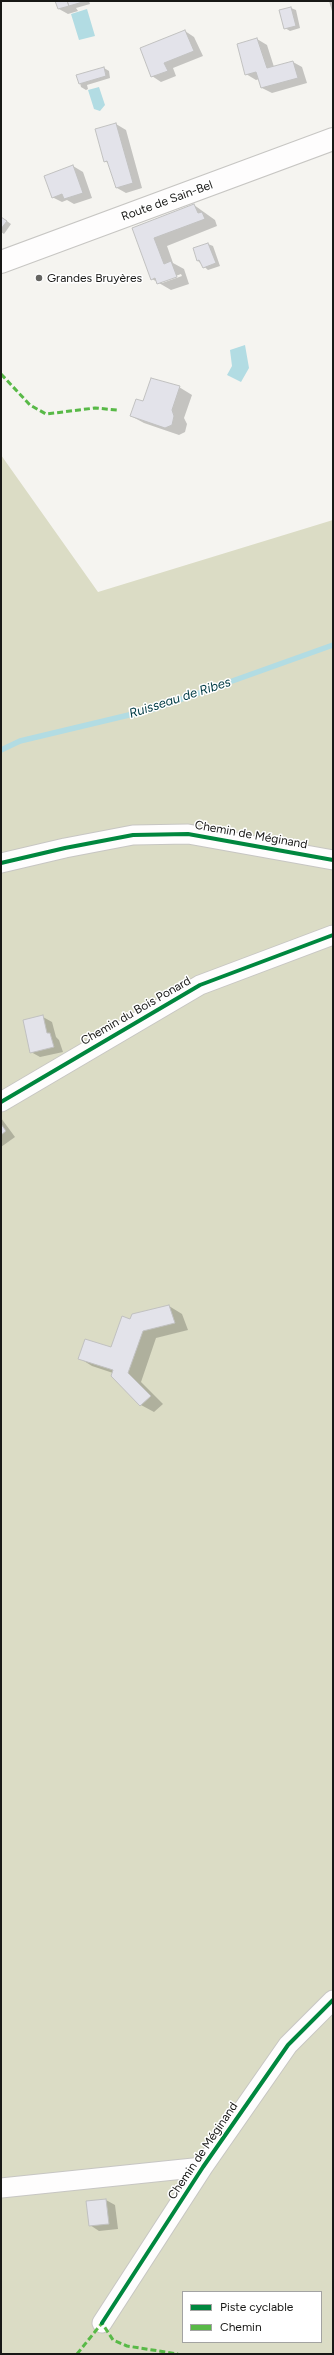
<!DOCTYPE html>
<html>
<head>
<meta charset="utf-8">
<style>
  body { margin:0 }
  #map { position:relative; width:334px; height:2355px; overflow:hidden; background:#f5f4f0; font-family:Figtree,sans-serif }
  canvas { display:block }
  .frame { position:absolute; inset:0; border:2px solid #181816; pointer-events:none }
  .legend { position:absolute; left:182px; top:2291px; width:140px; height:52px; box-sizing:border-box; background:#fff; border:1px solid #a3a3a2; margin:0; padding:5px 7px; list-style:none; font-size:12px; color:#181816 }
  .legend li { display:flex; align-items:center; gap:8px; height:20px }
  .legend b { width:20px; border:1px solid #a3a3a2 }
</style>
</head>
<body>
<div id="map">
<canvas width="334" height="2355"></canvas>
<div class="frame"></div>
<ul class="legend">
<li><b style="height:5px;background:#00873e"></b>Piste cyclable</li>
<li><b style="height:5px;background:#58b947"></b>Chemin</li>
</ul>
</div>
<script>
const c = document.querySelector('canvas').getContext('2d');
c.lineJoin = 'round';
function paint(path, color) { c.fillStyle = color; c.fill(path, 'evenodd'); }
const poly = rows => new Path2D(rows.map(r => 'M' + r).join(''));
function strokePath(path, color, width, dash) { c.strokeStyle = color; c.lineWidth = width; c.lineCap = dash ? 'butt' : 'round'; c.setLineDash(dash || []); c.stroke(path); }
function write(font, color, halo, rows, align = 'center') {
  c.font = font + ' Figtree,sans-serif'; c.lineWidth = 3; c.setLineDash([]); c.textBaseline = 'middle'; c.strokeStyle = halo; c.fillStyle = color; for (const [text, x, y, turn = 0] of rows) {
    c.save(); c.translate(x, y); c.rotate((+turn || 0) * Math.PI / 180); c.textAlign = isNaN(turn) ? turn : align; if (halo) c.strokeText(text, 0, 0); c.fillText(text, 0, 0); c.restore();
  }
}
const green = poly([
  [1,455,98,592,333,520,333,2354,1,2354],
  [183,2292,321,2292,321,2342,183,2342]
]);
const water = poly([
  [87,9,95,36,79,40,71,14],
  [99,87,105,105,100,111,94,109,88,90],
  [245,345,249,368,241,382,227,375,232,366,230,350]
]);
const shadow = poly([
  [57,1,89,1,90,4,76,8,78,11,68,14,59,9],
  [329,1,333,1,333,12,332,11],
  [291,8,296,10,300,28,290,31,285,28],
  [185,31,194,37,203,56,173,68,176,76,161,82,152,76],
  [257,39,267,45,274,67,293,62,302,67,307,83,272,93,262,88,259,79,256,80,246,74],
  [104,68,109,71,110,78,87,85,88,89,86,90,81,87,78,75],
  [116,124,126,130,142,188,126,193,117,188,109,164,105,161],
  [73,166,83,172,92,198,74,204,67,200,62,202,52,197],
  [194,205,215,220,217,226,167,246,173,263,184,269,189,284,171,290,152,279,133,229],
  [181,274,182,276,162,283,162,281],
  [1,217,11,224,4,234,1,232],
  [208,244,213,246,220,266,208,270,198,261,194,249],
  [179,387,192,395,184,418,187,424,185,432,179,435,144,423,131,416,144,403],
  [43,1017,52,1022,56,1037,59,1040,63,1052,40,1057,31,1052],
  [1,1118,15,1137,1,1147],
  [169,1306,182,1314,188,1330,156,1338,141,1382,163,1404,154,1412,141,1405,113,1373,92,1366,79,1358,111,1348],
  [106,2200,115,2205,118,2229,99,2231,90,2225]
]);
const stream = poly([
  [1,750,20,741,154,709,333,645]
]);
const building = poly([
  [55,1,67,1,69,6,58,9,55,1],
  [67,1,86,1,69,6,67,1],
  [291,7,296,26,284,29,279,10,291,7],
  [185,30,194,51,164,63,168,71,151,77,140,48,185,30],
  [257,38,267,68,293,61,298,78,261,88,256,72,245,75,237,44,257,38],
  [104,67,106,76,79,84,76,75,104,67],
  [116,123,133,183,116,188,107,161,104,162,95,129,116,123],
  [73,165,83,193,64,199,62,194,52,198,44,176,73,165],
  [194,204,198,213,202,212,205,219,154,238,164,264,171,261,177,277,157,284,155,278,151,280,132,228,194,204],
  [1,217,7,221,1,229,1,217],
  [208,243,216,263,203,268,199,260,197,261,193,248,208,243],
  [151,378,180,386,172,410,174,416,172,425,165,428,130,416,136,399,143,401,151,378],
  [43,1015,47,1033,50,1033,54,1047,30,1053,23,1020,43,1015],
  [1,1124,6,1131,1,1135,1,1124],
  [169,1305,175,1323,143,1331,128,1373,151,1396,140,1406,111,1376,113,1370,78,1359,85,1339,111,1347,122,1316,130,1319,132,1314,169,1305],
  [106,2199,109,2224,89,2226,86,2201,106,2199]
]);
const minor = poly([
  [1,863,65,848,133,835,188,834,333,860],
  [1,1102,200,985,333,935],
  [1,2188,203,2167],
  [102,2323,203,2167,288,2045,333,2000]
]);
const secondary = poly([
  [1,262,333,139]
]);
const quiet = poly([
  [1,374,30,405,46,414,95,408,117,410],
  [77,2354,102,2323,113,2340,127,2346,178,2354]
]);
const cycleway = poly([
  [1,863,65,848,133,835,188,834,333,860],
  [1,1102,200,985,333,935],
  [102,2323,203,2167,288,2045,333,2000]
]);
const markers = [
  [39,278,4,"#656562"]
];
const streetNames = [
  ["Route de Sain-Bel",167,201,-20],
  ["Chemin de Méginand",251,835,10],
  ["Chemin du Bois Ponard",136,1011,-30],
  ["Chemin de Méginand",203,2151,-56]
];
const poiNames = [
  ["Grandes Bruyères",47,278]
];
const waterNames = [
  ["Ruisseau de Ribes",180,698,-18]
];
paint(green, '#dbdcc5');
paint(water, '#b2dce3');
paint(shadow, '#0003');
strokePath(stream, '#b2dce3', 5.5);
paint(building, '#e3e3ea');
strokePath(building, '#c1c1c0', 1);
strokePath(minor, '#c7c6c3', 21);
strokePath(secondary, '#c7c6c3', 24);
strokePath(minor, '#fefdfd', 19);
strokePath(secondary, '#fefdfd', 22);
strokePath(quiet, '#58b947', 3, [6, 3]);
strokePath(cycleway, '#00873e', 4);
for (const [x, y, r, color] of markers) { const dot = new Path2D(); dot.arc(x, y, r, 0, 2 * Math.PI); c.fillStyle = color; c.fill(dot); strokePath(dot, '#fff', 1.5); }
write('12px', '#181816', '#fff', streetNames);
write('12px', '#181816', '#fff', poiNames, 'left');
write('italic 13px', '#013b44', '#fff', waterNames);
</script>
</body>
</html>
